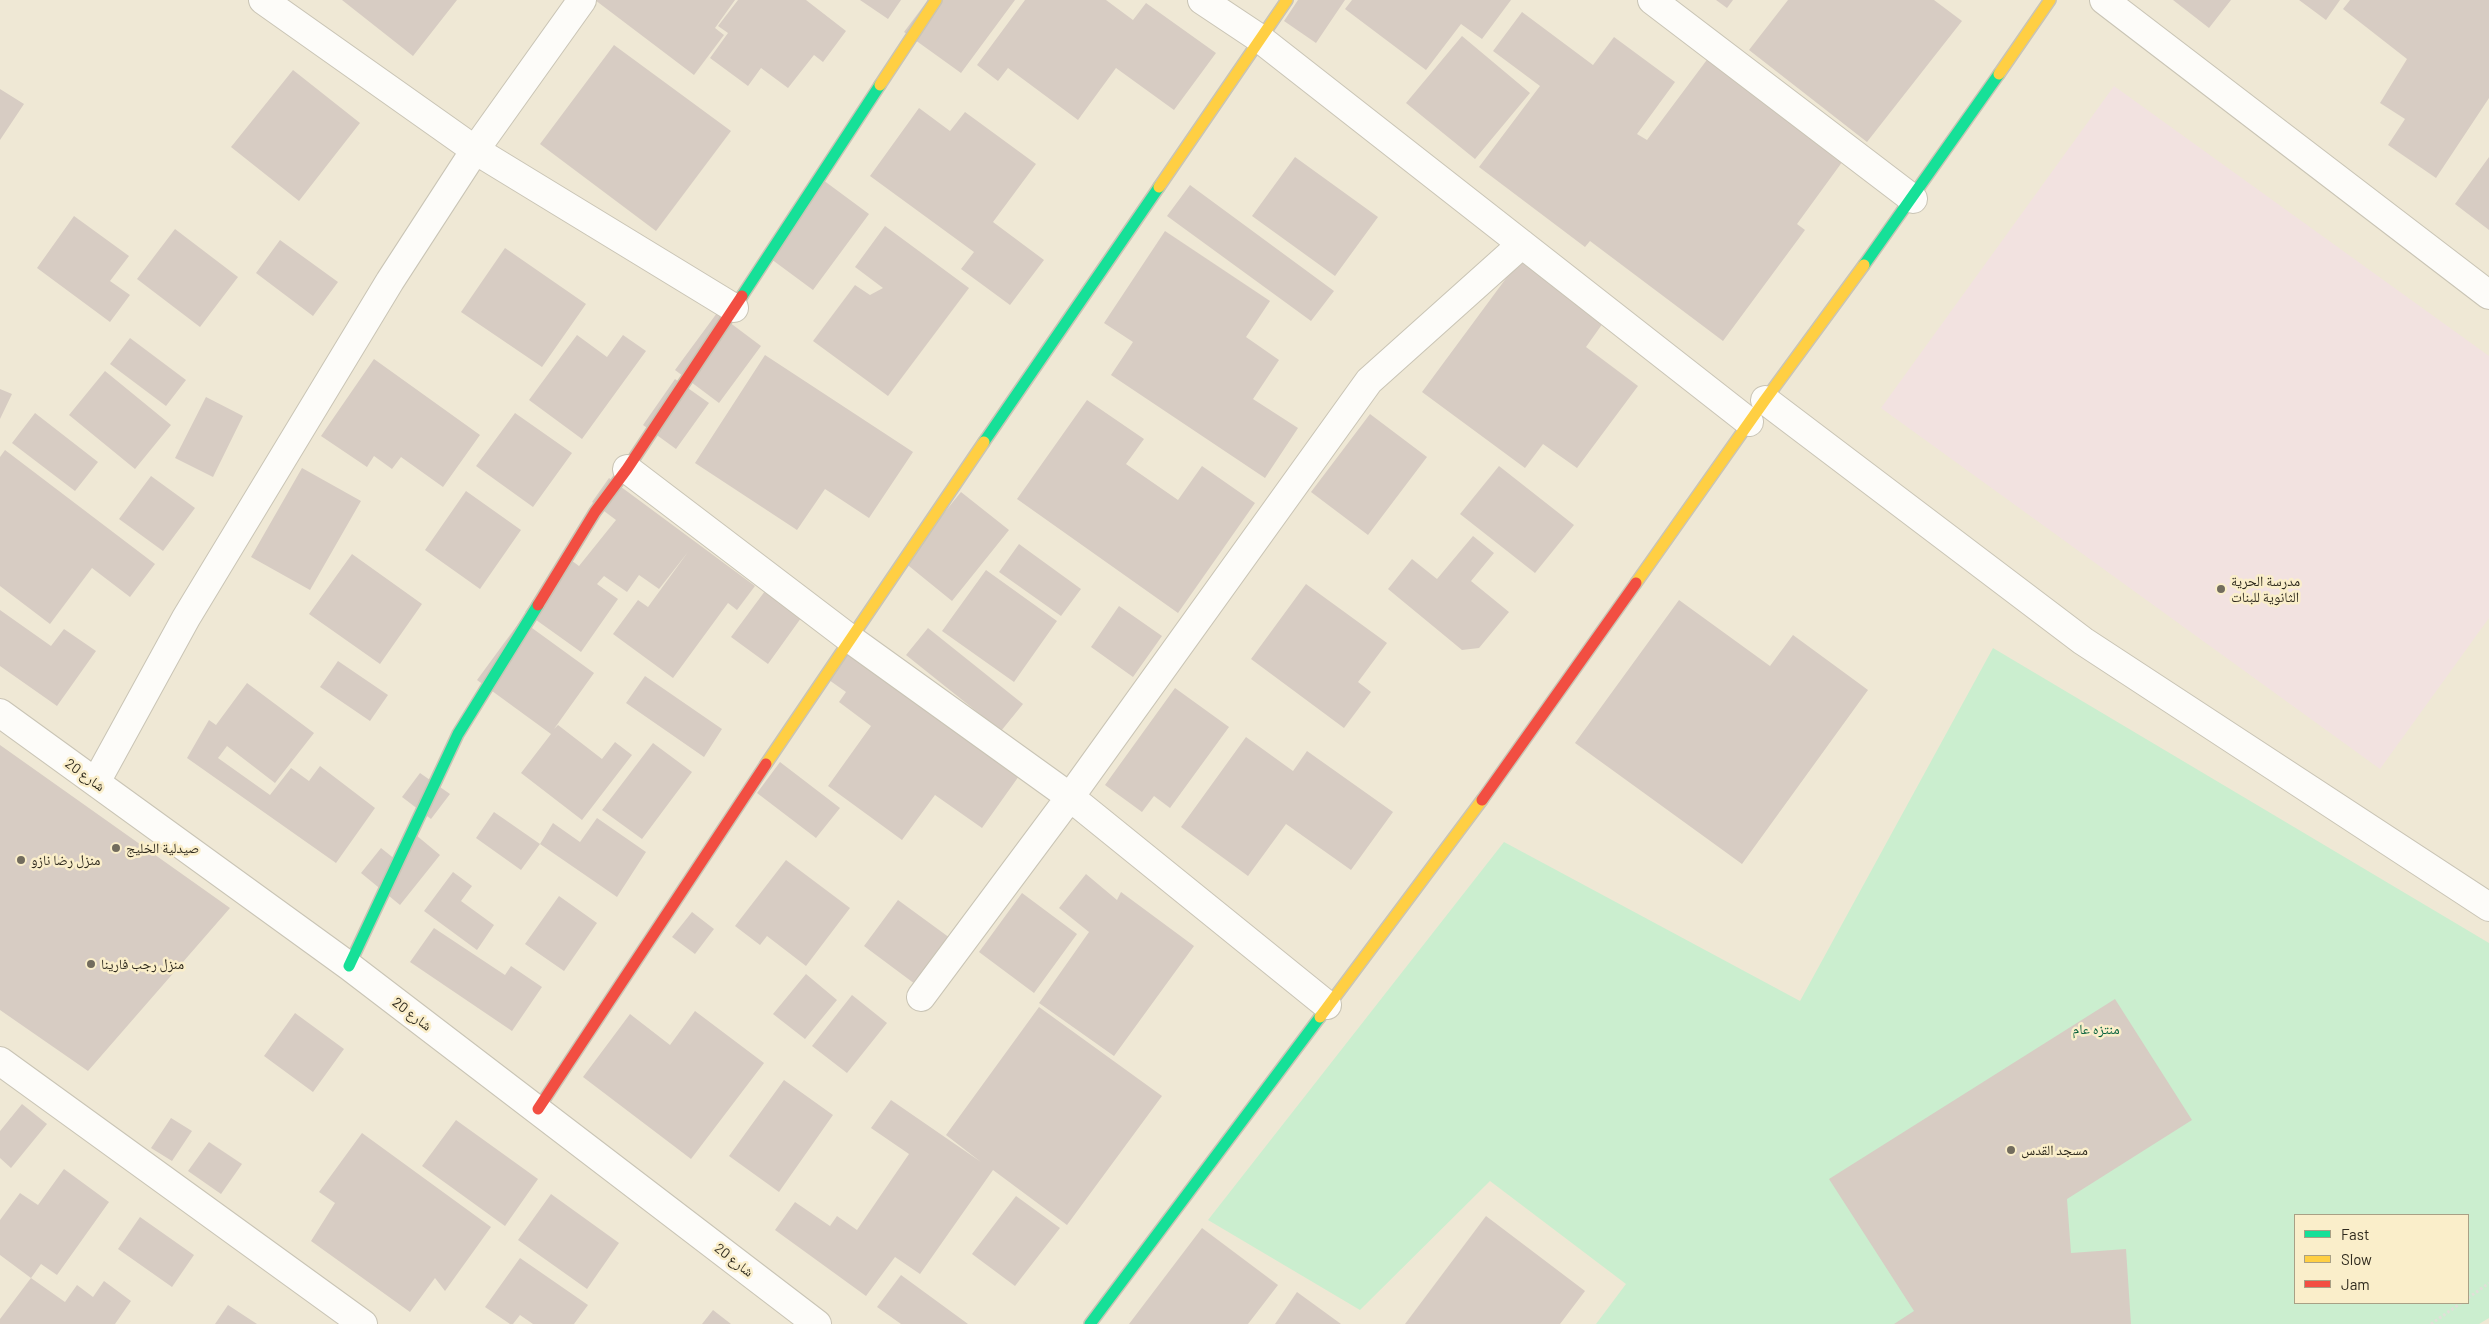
<!DOCTYPE html>
<html>
<head>
<meta charset="utf-8">
<style>
  body { margin:0 }
  #map { position:relative; width:2489px; height:1324px; overflow:hidden; background:#efe8d5; font-family:Barlow,sans-serif }
  canvas { display:block }
  .legend { position:absolute; left:2294px; top:1214px; width:175px; height:90px; box-sizing:border-box; background:#faeeca; border:1px solid #a9a085; margin:0; padding:6px 9px; list-style:none; font-size:15px; color:#2f2a1d }
  .legend li { display:flex; align-items:center; gap:10px; height:25px }
  .legend b { width:25px; border:1px solid #a9a085 }
</style>
</head>
<body>
<div id="map">
<canvas width="2489" height="1324"></canvas>
<ul class="legend">
<li><b style="height:6px;background:#16e098"></b>Fast</li>
<li><b style="height:6px;background:#ffcf43"></b>Slow</li>
<li><b style="height:6px;background:#f24e42"></b>Jam</li>
</ul>
</div>
<script>
const c = document.querySelector('canvas').getContext('2d');
c.lineJoin = 'round';
function paint(path, color) { c.fillStyle = color; c.fill(path, 'evenodd'); }
const poly = rows => new Path2D(rows.map(r => 'M' + r).join(''));
function strokePath(path, color, width, dash) { c.strokeStyle = color; c.lineWidth = width; c.lineCap = dash ? 'butt' : 'round'; c.setLineDash(dash || []); c.stroke(path); }
function write(font, color, halo, rows, align = 'center') {
  c.font = font + ' Barlow,"Noto Naskh Arabic",sans-serif'; c.lineWidth = 5; c.setLineDash([]); c.textBaseline = 'middle'; c.strokeStyle = halo; c.fillStyle = color; for (const [text, x, y, turn = 0] of rows) {
    c.save(); c.translate(x, y); c.rotate((+turn || 0) * Math.PI / 180); c.textAlign = isNaN(turn) ? turn : align; if (halo) c.strokeText(text, 0, 0); c.fillText(text, 0, 0); c.restore();
  }
}
const education = poly([
  [2114,86,2489,356,2489,618,2380,769,1881,408]
]);
const green = poly([
  [1993,648,2489,943,2489,1318,2479,1324,1596,1324,1626,1284,1490,1181,1360,1310,1208,1220,1504,842,1800,1001],
  [2295,1215,2468,1215,2468,1303,2295,1303]
]);
const building = poly([
  [342,0,457,0,413,56],
  [595,0,735,0,715,28,724,35,694,75],
  [738,0,806,0,846,31,823,62,814,55,788,88,761,68,748,86,710,58,728,33,718,26],
  [860,0,901,0,888,19],
  [928,0,1015,0,961,73,904,32],
  [1025,0,1106,0,1133,20,1146,3,1216,53,1174,110,1116,68,1078,120,1008,68,998,81,977,65],
  [1298,0,1345,0,1316,43,1284,21],
  [1352,0,1511,0,1482,39,1461,24,1426,70,1345,9],
  [1716,0,1733,0,1727,8],
  [1788,0,1934,0,1962,21,1867,142,1749,50],
  [2173,0,2231,0,2209,28],
  [2299,0,2340,0,2326,20],
  [2350,0,2489,0,2489,98,2436,178,2388,145,2405,119,2380,103,2407,59,2343,9],
  [1522,12,1593,65,1614,37,1675,82,1637,134,1647,140,1712,53,1848,154,1797,224,1805,230,1723,341,1590,241,1585,247,1479,167,1540,86,1493,51],
  [1462,36,1530,93,1475,159,1406,103],
  [614,45,731,131,656,231,540,144],
  [293,70,360,123,299,201,231,147],
  [0,89,24,104,0,140],
  [919,108,950,131,965,112,1036,164,993,222,1044,260,1010,305,961,269,974,252,870,176],
  [1295,157,1378,217,1335,276,1252,216],
  [2489,157,2489,230,2455,204],
  [819,177,869,214,813,290,763,253],
  [1190,185,1334,291,1311,321,1167,216],
  [74,216,129,256,110,281,130,295,110,322,37,268],
  [885,226,969,288,888,396,813,341,855,285,870,295,883,288,855,267],
  [175,229,238,277,200,327,137,279],
  [1165,231,1270,301,1246,337,1279,360,1253,399,1298,428,1265,478,1111,375,1133,342,1104,323],
  [280,240,338,282,313,316,256,273],
  [505,248,586,304,542,367,461,312],
  [1524,254,1608,316,1586,347,1638,386,1577,468,1543,444,1525,468,1422,392],
  [717,313,761,346,719,403,675,370],
  [577,335,607,357,623,335,646,351,582,439,529,400],
  [130,338,186,380,166,406,110,364],
  [765,355,913,452,869,518,825,489,797,530,695,463],
  [374,359,480,435,443,487,401,457,392,469,374,456,367,467,321,436],
  [105,371,171,425,135,469,69,415],
  [675,379,709,403,676,449,643,425],
  [0,389,12,394,0,419],
  [206,397,243,416,213,477,175,458],
  [1087,400,1144,439,1126,464,1178,500,1202,466,1255,503,1178,613,1017,499],
  [35,413,98,462,75,491,12,443],
  [515,413,572,453,533,507,476,466],
  [1370,414,1427,457,1368,535,1311,492],
  [5,450,155,564,130,597,92,568,50,624,0,586,0,457],
  [1499,466,1574,525,1535,573,1460,514],
  [302,468,361,501,310,590,251,557],
  [151,476,195,508,163,551,119,519],
  [609,478,755,586,737,610,728,603,673,678,613,634,638,600,648,607,688,552,659,589,639,575,627,592,604,576,597,584,618,599,581,652,525,612,564,555,579,566,616,520,592,502],
  [466,491,521,530,480,589,425,550],
  [961,492,1009,530,952,601,904,562],
  [1473,536,1494,553,1471,581,1509,612,1479,648,1462,650,1388,589,1412,559,1437,579],
  [1019,544,1081,589,1061,616,999,572],
  [352,554,422,604,380,664,309,614],
  [986,570,1057,621,1014,682,942,631],
  [1306,584,1387,643,1358,682,1371,692,1344,728,1251,659],
  [765,591,801,618,768,664,731,637],
  [1679,600,1770,666,1793,635,1868,690,1742,864,1575,743],
  [1119,606,1162,636,1133,677,1091,647],
  [0,610,51,646,64,629,96,651,57,706,0,666],
  [521,620,594,673,554,729,558,725,602,759,615,742,632,755,582,820,521,773,551,734,477,680],
  [928,628,1023,704,1001,731,906,655],
  [850,652,1019,776,982,828,935,795,902,840,828,786,871,726,839,702,846,692,829,680],
  [338,661,388,695,370,721,320,687],
  [645,676,722,729,704,757,626,703],
  [247,683,314,733,275,783,227,746,218,758,270,795,291,768,309,781,320,766,375,808,336,863,187,758,209,720,216,725],
  [1175,688,1229,727,1170,808,1154,796,1142,812,1105,785],
  [1246,737,1293,771,1307,751,1393,812,1351,870,1286,824,1248,876,1181,827],
  [653,743,692,772,642,839,602,810],
  [0,745,230,908,88,1071,0,1010],
  [780,762,840,808,816,838,757,793],
  [420,773,450,794,431,819,402,797],
  [494,812,540,844,521,870,476,838],
  [597,818,646,852,617,897,540,844,553,823,580,842],
  [416,835,440,855,400,905,361,873,381,848,396,860],
  [786,860,850,908,806,966,767,936,760,945,735,926],
  [453,872,472,886,461,901,494,925,477,950,424,911],
  [1086,874,1117,900,1121,892,1194,946,1114,1056,1039,1003,1089,932,1059,908],
  [1022,893,1077,934,1034,993,979,952],
  [559,896,597,923,564,971,525,944],
  [898,900,950,938,915,984,864,946],
  [692,912,714,929,695,954,672,937],
  [434,928,505,975,511,966,542,987,512,1031,410,962],
  [806,974,837,1000,805,1039,773,1014],
  [852,995,887,1023,847,1073,812,1046],
  [2115,999,2192,1120,2067,1199,2071,1253,2126,1249,2131,1324,1894,1324,1914,1311,1829,1179],
  [1039,1007,1162,1096,1067,1225,993,1170,920,1274,895,1257,866,1296,775,1230,795,1202,830,1226,837,1216,857,1230,909,1154,871,1128,891,1100,981,1162,946,1135],
  [695,1011,764,1063,691,1159,583,1077,630,1014,670,1045],
  [295,1013,344,1049,313,1092,264,1056],
  [784,1080,833,1115,779,1192,729,1156],
  [22,1104,47,1124,11,1168,0,1158,0,1131],
  [171,1118,192,1131,172,1161,151,1148],
  [456,1120,538,1179,505,1226,422,1166],
  [362,1133,491,1227,445,1291,435,1278,410,1312,311,1241,335,1203,319,1192],
  [209,1142,242,1164,221,1194,188,1171],
  [64,1169,109,1202,57,1275,41,1264,31,1278,0,1255,0,1220,20,1193,38,1205],
  [551,1194,619,1243,587,1289,518,1240],
  [1016,1196,1060,1228,1015,1286,972,1254],
  [1486,1216,1585,1291,1560,1324,1405,1324],
  [140,1217,194,1255,172,1287,118,1249],
  [1202,1228,1278,1285,1248,1324,1129,1324],
  [520,1258,588,1305,574,1324,533,1324,520,1315,513,1324,510,1324,485,1307],
  [901,1275,968,1324,901,1324,877,1307],
  [31,1278,65,1302,77,1285,93,1297,104,1281,131,1301,115,1324,0,1324,0,1319],
  [1297,1292,1341,1324,1275,1324],
  [228,1305,257,1324,215,1324],
  [713,1310,731,1324,702,1324]
]);
const path = poly([
  [2468,1298,2489,1283],
  [2431,1324,2461,1303]
]);
const street = poly([
  [263,0,475,150,734,308],
  [1202,0,1259,38,1749,422],
  [1652,0,1913,199],
  [2104,0,2489,295],
  [1765,400,2083,641,2489,907],
  [627,469,849,638,1070,797,1327,1005],
  [0,713,349,966,817,1324],
  [96,782,186,618,390,281,475,150,582,0],
  [921,997,1070,797,1369,381,1522,244],
  [0,1061,363,1324]
]);
const fast = poly([
  [1864,265,1999,74],
  [742,296,880,85],
  [984,442,1159,187],
  [349,966,458,734,538,605],
  [1090,1324,1320,1017]
]);
const slow = poly([
  [1999,74,2050,0],
  [880,85,936,0],
  [1159,187,1287,0],
  [1636,583,1765,400,1864,265],
  [766,764,984,442],
  [1320,1017,1482,800]
]);
const jam = poly([
  [538,605,595,512,627,469,742,296],
  [1482,800,1636,583],
  [538,1109,766,764]
]);
const markers = [
  [2221,589,5,"#726c5d"],
  [116,848,5,"#726c5d"],
  [21,860,5,"#726c5d"],
  [91,964,5,"#726c5d"],
  [2011,1150,5,"#726c5d"]
];
const poiNames = [
  ["مدرسة الحرية",2231,581],
  ["الثانوية للبنات",2231,597],
  ["صيدلية الخليج",126,848],
  ["منزل رضا نازو",31,860],
  ["منزل رجب فارينا",101,964],
  ["مسجد القدس",2021,1150]
];
const streetNames = [
  ["شارع 20",85,775,36],
  ["شارع 20",412,1014,37],
  ["شارع 20",734,1260,38]
];
const parkNames = [
  ["منتزه عام",2096,1029]
];
paint(education, '#f2e2e0');
paint(green, '#cbeecf');
paint(building, '#d7ccc3');
strokePath(street, '#c9c4b5', 30);
strokePath(fast, '#c9c4b5', 14);
strokePath(slow, '#c9c4b5', 14);
strokePath(jam, '#c9c4b5', 14);
strokePath(path, '#e1dfd8', 3, [2.5, 2.5]);
strokePath(street, '#fdfcf9', 28);
strokePath(fast, '#16e098', 11);
strokePath(slow, '#ffcf43', 11);
strokePath(jam, '#f24e42', 11);
for (const [x, y, r, color] of markers) { const dot = new Path2D(); dot.arc(x, y, r, 0, 2 * Math.PI); c.fillStyle = color; c.fill(dot); strokePath(dot, '#faeeca', 2); }
write('14px', '#2f2a1d', '#faeeca', poiNames, 'left');
write('14px', '#2f2a1d', '#faeeca', streetNames);
write('14px', '#04603b', '#faeeca', parkNames);
</script>
</body>
</html>
